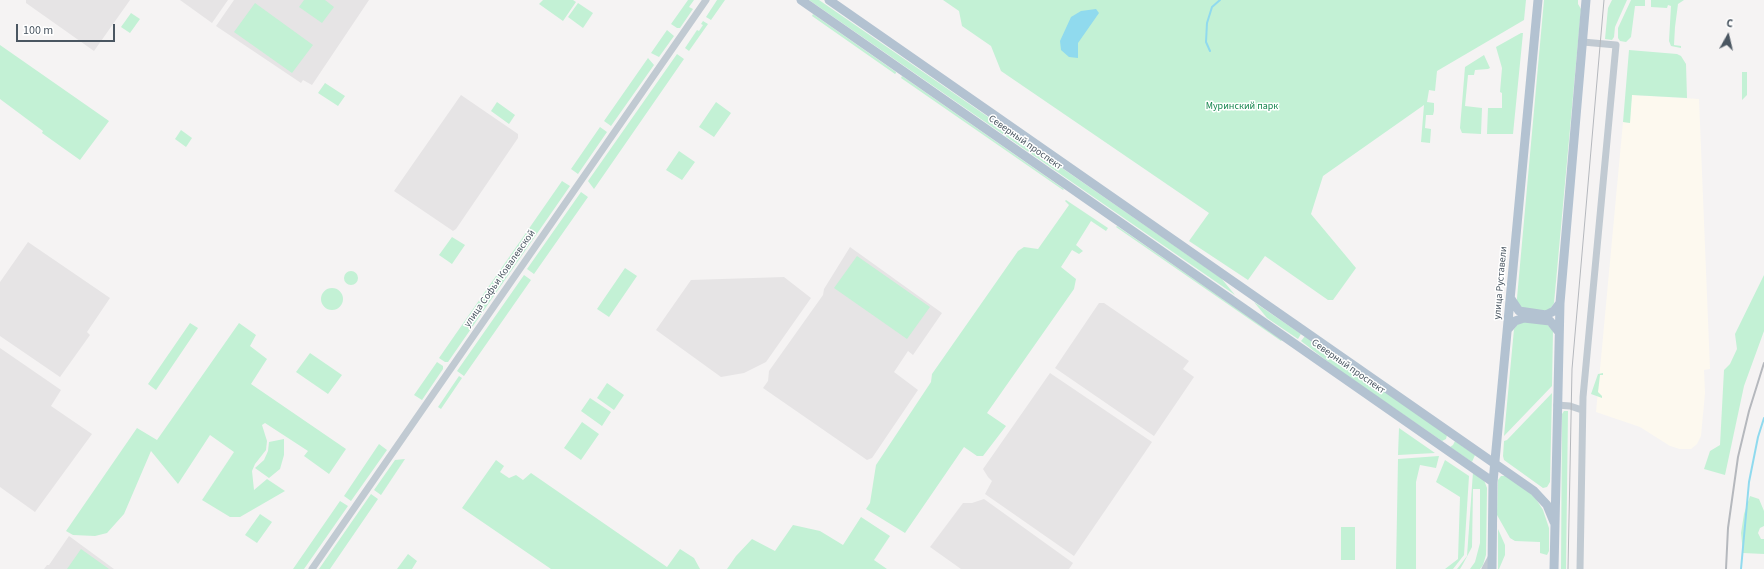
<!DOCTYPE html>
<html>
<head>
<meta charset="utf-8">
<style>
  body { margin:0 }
  #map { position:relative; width:1764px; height:569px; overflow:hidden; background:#f5f3f3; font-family:"Source Sans 3",sans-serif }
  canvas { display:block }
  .north { position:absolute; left:1708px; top:16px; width:40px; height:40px; -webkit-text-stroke:3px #fff; paint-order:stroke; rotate:8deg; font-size:11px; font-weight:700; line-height:16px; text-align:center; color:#4a5661 }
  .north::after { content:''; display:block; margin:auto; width:14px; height:18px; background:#4a5661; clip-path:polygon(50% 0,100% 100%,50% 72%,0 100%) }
  .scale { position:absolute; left:16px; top:24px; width:99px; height:18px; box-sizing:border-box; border:2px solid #4a5661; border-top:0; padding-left:5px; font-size:12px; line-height:14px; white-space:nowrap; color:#4a5661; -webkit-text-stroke:3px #fff; paint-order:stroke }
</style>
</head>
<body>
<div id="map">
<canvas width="1764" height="569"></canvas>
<div class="north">С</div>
<div class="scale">100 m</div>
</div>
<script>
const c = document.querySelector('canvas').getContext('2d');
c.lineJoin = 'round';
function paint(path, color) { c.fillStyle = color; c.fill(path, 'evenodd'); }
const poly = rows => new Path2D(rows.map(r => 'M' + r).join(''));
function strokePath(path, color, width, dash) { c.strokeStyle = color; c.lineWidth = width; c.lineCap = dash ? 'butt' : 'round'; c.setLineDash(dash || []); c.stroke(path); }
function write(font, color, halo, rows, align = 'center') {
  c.font = font + ' "Source Sans 3",sans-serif'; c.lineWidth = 3; c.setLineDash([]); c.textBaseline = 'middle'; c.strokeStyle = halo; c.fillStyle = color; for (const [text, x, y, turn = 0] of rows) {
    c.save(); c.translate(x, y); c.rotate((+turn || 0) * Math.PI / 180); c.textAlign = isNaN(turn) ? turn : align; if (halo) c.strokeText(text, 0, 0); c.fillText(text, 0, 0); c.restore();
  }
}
const commercial = poly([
  [1632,95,1699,99,1710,369,1704,370,1705,393,1701,436,1697,444,1691,449,1680,449,1670,446,1640,427,1596,412,1623,122,1629,123]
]);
const education = poly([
  [26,0,130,0,94,51,26,3],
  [180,0,228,0,212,23],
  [234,0,369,0,312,85,303,80,301,83,216,26],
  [461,95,518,134,518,138,456,229,453,231,394,191],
  [28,242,110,298,87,332,90,335,60,377,0,336,0,282],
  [850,247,942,313,913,355,908,351,894,372,918,390,872,458,867,460,763,388,768,381,769,371,823,295,824,289],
  [784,277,811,298,766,362,744,373,721,377,656,330,691,280],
  [1099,303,1104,303,1189,361,1183,369,1194,377,1154,436,1055,368],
  [0,348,61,390,51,406,92,434,35,512,0,487],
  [1050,373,1152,442,1074,556,985,494,992,481,988,477,983,469],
  [984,499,1073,563,1069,569,961,569,930,547,963,503,972,503],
  [69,536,114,569,44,569,47,565,49,565]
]);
const green = poly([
  [304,0,325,0,334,7,322,23,299,7],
  [543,0,573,0,576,2,563,21,539,4],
  [688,0,694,0,689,7,693,9,680,28,677,28,671,24],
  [717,0,725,0,711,20,706,17],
  [809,0,819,0,1221,278,1235,295],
  [943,0,1526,0,1524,20,1437,71,1435,91,1429,90,1427,102,1434,103,1434,111,1433,115,1426,115,1425,128,1431,129,1430,143,1421,142,1424,105,1323,176,1311,214,1356,268,1333,300,1328,300,1265,256,1248,280,1189,241,1209,213,1001,71,991,46,962,26,959,11],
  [1544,0,1578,0,1578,4,1581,9,1554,303,1549,311,1524,310,1517,303,1517,298],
  [1612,0,1627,0,1615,27,1614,37,1612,40,1605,39,1608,8],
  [1631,0,1645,0,1645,6,1635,6,1631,37,1626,42,1620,41,1618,38,1618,28],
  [1651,0,1684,0,1678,4,1675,27,1674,45,1681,46,1681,48,1671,46,1669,41,1671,6,1668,5,1667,8,1651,7],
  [255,3,313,45,292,73,234,32],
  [578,3,593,13,583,28,568,17],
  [131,13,140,19,130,33,121,27],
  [813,14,896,72,896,73,895,74,812,16],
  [703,21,708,24,689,51,685,48,697,30,699,31,703,25,701,24],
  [667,30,674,36,659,57,651,53],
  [1521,33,1523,33,1513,134,1487,134,1488,108,1502,108,1502,93,1500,92,1502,68,1496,47],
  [0,45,109,121,80,160,42,133,43,131,0,99],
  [1629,50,1677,54,1681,56,1686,64,1687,98,1632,95,1630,123,1623,122],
  [677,54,684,59,594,189,588,181],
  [1484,55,1490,68,1488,69,1475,70,1474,75,1468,75,1465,106,1482,108,1481,134,1462,133,1460,128,1465,67],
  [648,58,654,65,611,126,604,121],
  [1742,72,1747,72,1747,95,1742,100],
  [902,76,1064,189,1063,190,901,78],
  [325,83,345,96,338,106,318,93],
  [497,102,515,115,509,124,491,111],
  [716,102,731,113,714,137,699,127],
  [600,127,607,132,578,174,571,169],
  [181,130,192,138,186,147,175,139],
  [679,151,695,162,682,180,666,170],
  [562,181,570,186,448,362,445,362,439,358],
  [581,192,588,197,534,274,527,269],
  [1066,200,1108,228,1106,231,1091,221,1076,245,1083,251,1079,254,1072,250,1061,267,1076,279,1074,289,987,413,1006,426,983,456,977,456,964,447,905,533,866,509,870,503,876,465,931,382,932,374,1018,251,1024,247,1038,249,1069,205,1065,201],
  [1117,226,1282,340,1281,341,1116,227],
  [452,237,465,245,452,264,439,255],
  [857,256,930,307,907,339,834,288],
  [625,268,637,276,609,317,597,309],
  '344 278a7 7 0 1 1 14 0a7 7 0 1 1-14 0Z',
  [524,275,531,280,464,376,457,371],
  [1764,275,1764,331,1744,386,1725,475,1704,469,1710,451,1720,445,1724,370,1730,364,1737,349,1735,334],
  '321 299a11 11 0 1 1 22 0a11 11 0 1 1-22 0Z',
  [1254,302,1301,334,1298,339,1267,318],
  [1520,321,1545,322,1553,331,1552,386,1504,436,1514,329],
  [190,323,198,328,156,390,148,384],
  [239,323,256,335,250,346,267,359,251,384,346,449,329,474,304,456,308,451,265,423,262,425,267,441,266,450,255,464,252,471,254,490,267,479,285,491,240,517,230,517,202,500,234,452,210,435,178,484,151,451,124,514,107,533,95,536,73,535,66,531,137,428,157,440],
  [1305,336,1447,435,1446,439,1442,441,1340,371,1301,341],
  [310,353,342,375,328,394,296,372],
  [437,362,443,366,443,369,422,400,414,395],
  [1603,373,1603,375,1600,375,1598,392,1602,396,1602,398,1591,394,1598,374],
  [459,376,462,378,441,409,438,407],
  [607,383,624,395,614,410,597,398],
  [1552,393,1550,482,1547,487,1543,488,1504,460,1503,456,1504,441,1507,440],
  [590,398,611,412,602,426,581,411],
  [1564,411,1568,411,1566,569,1561,569,1562,414],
  [582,422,599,434,581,460,564,448],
  [1399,428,1435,453,1398,455],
  [284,439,284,455,280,469,269,478,255,468,264,460,268,451,269,442],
  [1455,441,1475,455,1472,462,1450,447,1453,445],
  [379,444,387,450,351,501,344,496],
  [1439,456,1436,468,1420,465,1416,482,1416,569,1396,569,1398,459],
  [405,459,381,495,374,490,395,460],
  [496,460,504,466,500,472,509,478,516,475,523,480,531,473,667,567,680,549,694,558,700,569,551,569,462,508],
  [1445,460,1469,476,1464,555,1453,569,1445,569,1458,559,1460,497,1436,482],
  [1473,472,1484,480,1487,488,1486,555,1483,565,1480,569,1470,569,1475,562,1480,543,1480,489,1473,489,1472,547,1463,564,1460,569,1457,569,1467,556],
  [1501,476,1506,476,1528,491,1536,499,1543,510,1549,528,1549,551,1547,555,1540,553,1540,542,1515,541,1510,538,1497,515,1498,480],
  [371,494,378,499,330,569,319,569],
  [1750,496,1759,499,1764,511,1764,526,1760,528,1758,533,1761,539,1764,539,1764,554,1743,553,1741,533,1744,514],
  [340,501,348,506,304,569,293,569],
  [260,514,272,522,257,543,245,535],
  [861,517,890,536,874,560,887,569,727,569,736,556,752,539,775,551,793,525,820,531,843,545],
  [1341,527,1355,527,1355,560,1341,560],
  [1498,529,1505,545,1505,555,1499,569,1498,569],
  [81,549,109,569,67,569],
  [408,554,417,561,412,569,397,569]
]);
const water = poly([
  [1096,9,1099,13,1078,43,1078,58,1069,57,1061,50,1060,41,1071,17,1081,11]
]);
const stream = poly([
  [1210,51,1206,42,1207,23,1212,7,1220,0],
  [1741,569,1749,482,1758,437,1764,418]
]);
const minor = poly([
  [1557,405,1570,406,1582,410],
  [312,569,706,0],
  [1485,569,1492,556],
  [1580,569,1583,397,1616,45,1583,42]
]);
const major = poly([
  [801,0,1493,482],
  [829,0,1534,491,1547,505,1554,522],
  [1511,299,1519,311,1546,315,1554,311,1560,303],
  [1508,329,1515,321,1524,318,1550,321,1558,331],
  [1492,569,1493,482,1538,0],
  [1554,569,1560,303,1586,0]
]);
const tram = poly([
  [1568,569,1572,369,1604,0]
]);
const rail = poly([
  [1726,569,1728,528,1738,457,1749,411,1764,363]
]);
const parkNames = [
  ["Муринский парк",1242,107]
];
const streetNames = [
  ["Северный проспект",1025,143,35],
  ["улица Софьи Ковалевской",500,279,-55],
  ["улица Руставели",1501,283,-85],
  ["Северный проспект",1348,367,35]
];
paint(commercial, '#fdf9ef');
paint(education, '#e6e4e5');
paint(green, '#c3f1d5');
paint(water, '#90daee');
strokePath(stream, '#90daee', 2);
strokePath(minor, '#c1cad2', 7);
strokePath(major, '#b3c2d1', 9);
strokePath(tram, '#b5b8bd', 1);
strokePath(rail, '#b5b8bd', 2);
write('10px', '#17864f', '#fff', parkNames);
write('10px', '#4a5661', '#fff', streetNames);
</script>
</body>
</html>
